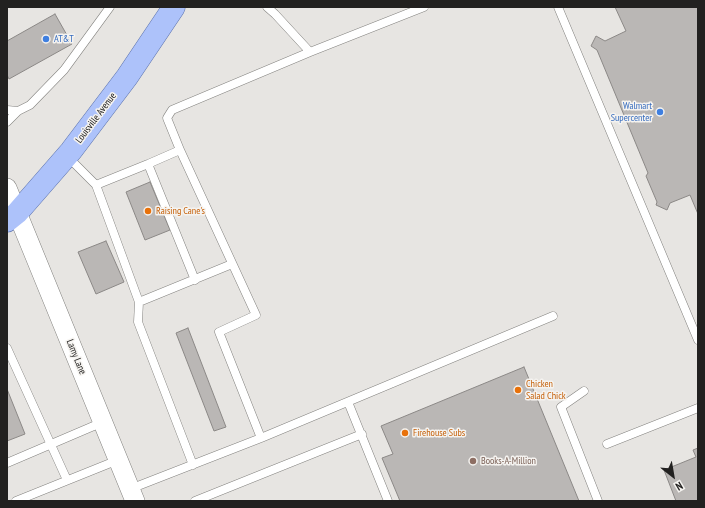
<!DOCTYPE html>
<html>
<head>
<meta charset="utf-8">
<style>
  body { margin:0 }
  #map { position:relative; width:705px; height:508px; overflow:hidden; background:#e7e5e2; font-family:"PT Sans Narrow",sans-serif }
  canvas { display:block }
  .frame { position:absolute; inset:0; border:8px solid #222120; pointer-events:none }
  .north { position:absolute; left:653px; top:456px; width:40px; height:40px; -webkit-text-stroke:3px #f5f3f0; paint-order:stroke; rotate:149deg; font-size:11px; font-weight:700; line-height:16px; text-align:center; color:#222120 }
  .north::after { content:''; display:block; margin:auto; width:14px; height:18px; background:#222120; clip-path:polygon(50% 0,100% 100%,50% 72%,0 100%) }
</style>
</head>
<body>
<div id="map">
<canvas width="705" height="508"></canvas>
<div class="frame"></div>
<div class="north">N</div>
</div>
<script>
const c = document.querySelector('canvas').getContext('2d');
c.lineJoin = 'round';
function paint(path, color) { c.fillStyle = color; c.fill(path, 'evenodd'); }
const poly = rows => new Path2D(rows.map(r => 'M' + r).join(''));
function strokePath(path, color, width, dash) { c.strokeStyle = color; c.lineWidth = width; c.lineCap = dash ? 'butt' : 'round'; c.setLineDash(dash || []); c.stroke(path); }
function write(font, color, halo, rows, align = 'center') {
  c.font = font + ' "PT Sans Narrow",sans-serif'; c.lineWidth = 3; c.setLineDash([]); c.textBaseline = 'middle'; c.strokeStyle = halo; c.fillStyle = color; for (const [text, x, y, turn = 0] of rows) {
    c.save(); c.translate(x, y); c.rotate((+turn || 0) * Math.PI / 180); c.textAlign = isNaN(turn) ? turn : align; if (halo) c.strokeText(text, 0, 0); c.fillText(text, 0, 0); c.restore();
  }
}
const building = poly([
  [615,7,698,7,698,214,690,195,670,203,667,210,656,205,657,202,646,176,648,173,597,50,591,46,596,36,605,41,626,31,615,7],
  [55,14,72,44,9,79,7,75,7,41,55,14],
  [150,182,170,230,145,240,126,192,150,182],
  [106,241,124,282,96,294,78,252,106,241],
  [188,328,226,427,214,431,176,333,188,328],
  [524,367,579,501,400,501,382,458,393,454,381,426,524,367],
  [7,389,25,434,7,441,7,389],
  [698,448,698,501,676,501,664,470,696,457,693,450,698,448]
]);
const service = poly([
  [267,7,275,14,310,52,424,7],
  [558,7,698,340],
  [7,110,18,111],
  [7,122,18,111,30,105,64,70,110,7],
  [180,150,256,315,219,332,261,438],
  [67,156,96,185,148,164,180,150,167,118,172,110,310,52],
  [148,164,195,280],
  [96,185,139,302,138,322,193,465],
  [139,302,232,264],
  [7,348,67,480],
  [584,391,561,407,598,501],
  [348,402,388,501],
  [607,444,698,408],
  [7,463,103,422],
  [130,489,261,438,553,316],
  [16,501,118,460],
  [195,501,362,434]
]);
const tertiary = poly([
  [7,188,135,501]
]);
const primary = poly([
  [7,221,17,213,71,151,127,77,174,7]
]);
const markers = [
  [46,39,4,"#3f7fe0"],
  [660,112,4,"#3f7fe0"],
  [148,211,4,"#e8710a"],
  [518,390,4,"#e8710a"],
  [405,433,4,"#e8710a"],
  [473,461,4,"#8d6e63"]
];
const shopNames = [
  ["AT&T",54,39],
  ["Walmart",652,106,"right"],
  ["Supercenter",652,118,"right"]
];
const streetNames = [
  ["Louisville Avenue",96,118,-53],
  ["Lamy Lane",76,357,68]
];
const foodNames = [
  ["Raising Cane's",156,211],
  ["Chicken",526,384],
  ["Salad Chick",526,396],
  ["Firehouse Subs",413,433]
];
const educationNames = [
  ["Books-A-Million",481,461]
];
paint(building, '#bab7b5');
strokePath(building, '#8b8886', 1);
strokePath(service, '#83827f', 9);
strokePath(tertiary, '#83827f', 20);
strokePath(primary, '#5970ab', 23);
strokePath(service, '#fff', 8);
strokePath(tertiary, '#fff', 19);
strokePath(primary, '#adc2fa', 22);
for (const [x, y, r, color] of markers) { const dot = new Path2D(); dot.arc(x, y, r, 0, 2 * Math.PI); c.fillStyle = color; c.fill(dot); strokePath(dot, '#f5f3f0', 1.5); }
write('10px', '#366cbe', '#f5f3f0', shopNames, 'left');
write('10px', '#222120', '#f5f3f0', streetNames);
write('10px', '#c56008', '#f5f3f0', foodNames, 'left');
write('10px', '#785e54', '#f5f3f0', educationNames, 'left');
</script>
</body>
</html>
